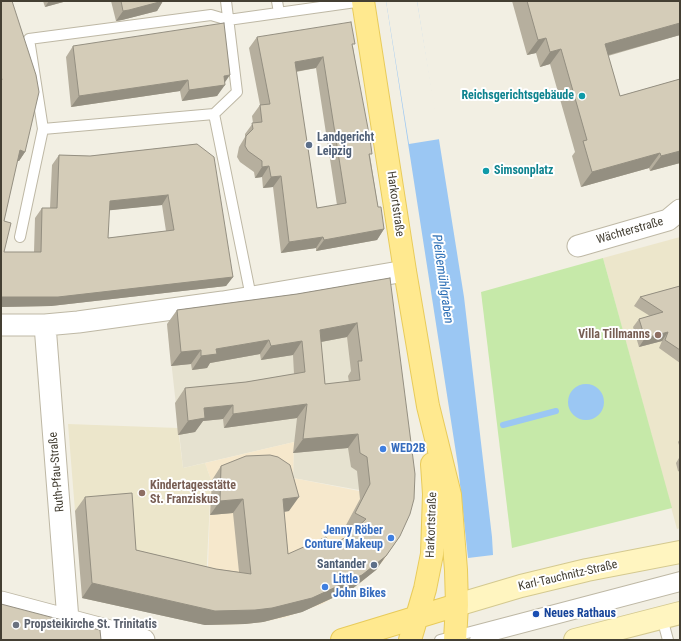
<!DOCTYPE html>
<html>
<head>
<meta charset="utf-8">
<style>
  body { margin:0 }
  #map { position:relative; width:681px; height:641px; overflow:hidden; background:#f2efe3; font-family:"Roboto Condensed",sans-serif }
  canvas { display:block }
  .frame { position:absolute; inset:0; border:2px solid #443f33; pointer-events:none }
</style>
</head>
<body>
<div id="map">
<canvas width="681" height="641"></canvas>
<div class="frame"></div>
</div>
<script>
const c = document.querySelector('canvas').getContext('2d');
c.lineJoin = 'round';
function paint(path, color) { c.fillStyle = color; c.fill(path, 'evenodd'); }
const poly = rows => new Path2D(rows.map(r => 'M' + r).join(''));
function strokePath(path, color, width, dash) { c.strokeStyle = color; c.lineWidth = width; c.lineCap = dash ? 'butt' : 'round'; c.setLineDash(dash || []); c.stroke(path); }
function write(font, color, halo, rows, align = 'center') {
  c.font = font + ' "Roboto Condensed",sans-serif'; c.lineWidth = 4; c.setLineDash([]); c.textBaseline = 'middle'; c.strokeStyle = halo; c.fillStyle = color; for (const [text, x, y, turn = 0] of rows) {
    c.save(); c.translate(x, y); c.rotate((+turn || 0) * Math.PI / 180); c.textAlign = isNaN(turn) ? turn : align; if (halo) c.strokeText(text, 0, 0); c.fillText(text, 0, 0); c.restore();
  }
}
const residential = poly([
  [378,293,406,484,359,490,293,478,294,442,183,468,167,324]
]);
const commercial = poly([
  [294,442,293,478,359,491,405,485,397,538,384,560,362,582,322,604,286,617,263,622,245,624,206,625,211,480,205,463]
]);
const education = poly([
  [680,237,680,528,677,529,603,258],
  [68,424,178,428,183,468,205,463,211,480,206,582,127,564,75,511]
]);
const green = poly([
  [603,258,672,508,512,548,481,292]
]);
const water = poly([
  [386,1,417,1,464,297,492,537,493,555,468,558,458,466],
  '568 402a18 18 0 1 1 36 0a18 18 0 1 1-36 0Z'
]);
const pier = poly([
  [386,1,417,1,440,139,409,144]
]);
const stream = poly([
  [503,425,556,411]
]);
const service = poly([
  [277,1,279,13],
  [214,114,237,92,226,1],
  [43,129,214,114,251,297],
  [20,237,43,129,29,39,211,15,228,20,363,1],
  [662,618,668,640],
  [440,640,680,577],
  [475,640,680,586]
]);
const minor = poly([
  [578,246,668,220,680,210],
  [1,325,45,325,78,322,223,302,405,271],
  [45,325,68,620],
  [1,602,144,640]
]);
const secondary = poly([
  [457,605,521,586,587,570,680,552],
  [575,640,680,613]
]);
const primary = poly([
  [363,1,405,271,428,406,450,495,456,570,457,605,455,640],
  [342,640,457,605],
  [410,640,425,589,432,554,434,494,432,464]
]);
const wall = poly([
  [1,1,25,152,19,161,17,161,4,221,4,252,34,252,35,218,42,208,50,208,52,165,59,155,90,156,197,144,233,277,226,286,51,306,1,307],
  [162,205,166,231,108,238,109,210],
  [43,1,67,1,45,7],
  [111,1,163,1,157,11,122,20,116,21],
  [512,1,680,1,680,35,608,56,620,96,680,79,680,163,650,171,649,168,581,187,572,156,575,152,550,64,540,67,536,53,527,55],
  [257,37,353,47,378,207,384,229,377,240,316,251,316,248,281,253,273,187,263,188,262,177,255,178,254,172,240,162,237,157,239,147,245,137,245,134,253,123,252,116,260,105,249,48],
  [316,68,337,205,317,208,296,72],
  [73,46,225,82,217,96,182,101,180,91,71,107,66,57],
  [390,278,400,536,376,570,352,589,302,612,263,622,245,624,205,625,82,598,75,511,85,497,136,550,216,569,239,572,233,513,210,515,212,480,221,466,289,511,284,512,288,554,330,546,348,536,353,531,345,527,360,499,357,471,351,467,348,448,293,453,297,418,224,428,223,419,203,421,195,432,178,435,175,403,185,388,246,382,294,374,293,355,261,360,260,354,210,363,207,368,192,370,191,364,171,366,167,324,177,310,297,294],
  [347,337,351,371,348,376,349,382,325,384,321,342],
  [680,286,680,363,659,348,662,341,639,347,633,327,639,319,650,316,634,306,640,297],
  [680,439,680,448,678,442],
  [680,453,680,472,678,471,676,463,679,458,679,455]
]);
const shadedWall = poly([
  [49,1,67,1,45,7],
  [163,1,157,11,122,20,116,21,123,11],
  [680,23,680,35,594,59,605,44],
  [546,38,536,53,527,55,538,40],
  [561,49,550,64,540,67,550,52],
  [323,57,316,68,287,73,295,62],
  [230,75,223,85,225,85,217,96,182,101,189,90,224,76],
  [188,80,180,91,71,107,79,96],
  [20,150,25,152,19,161,13,160],
  [680,151,680,163,650,171,661,156],
  [660,153,649,168,581,187,592,172],
  [269,166,262,177,255,178,262,167],
  [281,176,273,187,263,188,271,177],
  [168,195,162,205,103,211,110,201],
  [384,229,377,240,316,251,324,240],
  [323,237,316,248,281,253,289,242],
  [233,277,226,286,51,306,1,307,1,297],
  [357,323,347,337,310,344,320,330],
  [668,332,662,341,639,347,645,338],
  [269,340,260,354,210,363,207,368,192,370,201,356,216,349],
  [302,341,293,355,261,360,271,346],
  [201,350,191,364,171,366,181,352],
  [307,404,297,418,224,428,233,414],
  [233,405,223,419,203,421,195,432,178,435,188,421,204,408],
  [358,434,348,448,293,453,303,439],
  [299,497,289,511,273,513,283,499],
  [243,499,233,513,210,515,220,501],
  [400,536,376,570,352,589,302,612,263,622,245,624,205,625,82,598,92,583,215,611]
]);
const building = poly([
  [1,1,12,1,36,75,39,92,25,152,20,150,4,221,11,223,4,252,41,252,42,208,57,208,59,155,90,156,197,144,214,157,233,277,58,297,1,297,1,80,2,80,1,76,1,1],
  [168,195,174,230,108,238,110,201,168,195],
  [121,1,163,1,129,10,123,11,121,1],
  [527,1,680,1,680,23,605,44,620,96,680,79,680,151,661,156,660,153,592,172,583,141,587,140,561,49,550,52,546,38,538,40,527,1],
  [351,22,355,44,352,44,370,139,372,154,369,154,378,207,381,207,384,229,324,240,323,237,289,242,281,176,271,177,269,166,262,167,262,161,248,151,245,146,246,136,253,129,252,123,262,122,260,105,270,104,257,37,351,22],
  [323,57,346,203,317,208,295,62,323,57],
  [224,23,230,75,224,76,225,85,189,90,188,80,79,96,73,46,224,23],
  [390,278,415,474,414,499,410,514,400,536,386,556,362,575,312,598,272,608,255,610,215,611,92,583,85,497,132,493,136,550,216,569,251,574,243,499,220,501,221,466,246,456,270,455,278,457,290,465,299,497,283,499,288,554,326,537,330,546,348,536,366,519,355,513,370,484,367,457,360,453,358,434,303,439,307,404,233,414,233,405,204,408,205,418,188,421,185,388,246,382,305,372,302,341,271,346,269,340,216,349,217,354,201,356,201,350,181,352,177,310,297,294,390,278],
  [357,323,362,361,358,361,360,380,325,384,320,330,357,323],
  [680,286,680,350,665,340,668,332,645,338,639,319,663,312,640,297,680,286],
  [1,604,100,630,101,640,1,640,1,604]
]);
const markers = [
  [582,96,4,"#0f9aa8"],
  [309,145,4,"#5c6f8a"],
  [486,171,4,"#0f9aa8"],
  [658,335,4,"#8d6e63"],
  [383,449,4,"#3f7fe0"],
  [142,493,4,"#8d6e63"],
  [391,538,4,"#3f7fe0"],
  [374,565,4,"#5c6f8a"],
  [325,587,4,"#3f7fe0"],
  [536,614,4,"#1a4fb4"],
  [16,625,4,"#6b7280"]
];
const cultureNames = [
  ["Reichsgerichtsgebäude",574,96],
  ["Simsonplatz",494,171,"left"]
];
const serviceNames = [
  ["Landgericht",317,138],
  ["Leipzig",317,152],
  ["Santander",366,565,"right"]
];
const streetNames = [
  ["Harkortstraße",395,204,82],
  ["Wächterstraße",630,231,-16],
  ["Ruth-Pfau-Straße",57,472,-95],
  ["Harkortstraße",432,525,-88],
  ["Karl-Tauchnitz-Straße",568,576,-13]
];
const educationNames = [
  ["Villa Tillmanns",650,335],
  ["Kindertagesstätte",150,486,"left"],
  ["St. Franziskus",150,500,"left"]
];
const shopNames = [
  ["WED2B",391,449],
  ["Jenny Röber",383,531,"right"],
  ["Conture Makeup",383,545,"right"],
  ["Little",333,580],
  ["John Bikes",333,594]
];
const transitNames = [
  ["Neues Rathaus",544,614]
];
const worshipNames = [
  ["Propsteikirche St. Trinitatis",24,625]
];
const waterNames = [
  ["Pleißemühlgraben",442,279,82]
];
paint(residential, '#e6e2d0');
paint(commercial, '#f6e8cc');
paint(education, '#ece6cb');
paint(green, '#c6e9a9');
paint(water, '#9bc7f3');
paint(pier, '#f2efe3');
strokePath(stream, '#9bc7f3', 6);
strokePath(service, '#beb8a5', 12);
strokePath(minor, '#beb8a5', 23);
strokePath(secondary, '#d4c990', 24);
strokePath(primary, '#e8cb5a', 24);
strokePath(service, '#fff', 10);
strokePath(minor, '#fff', 21);
strokePath(secondary, '#fff5c0', 22);
strokePath(primary, '#ffe98f', 22);
paint(wall, '#b6af9e');
paint(shadedWall, '#948f81');
paint(building, '#d4ccb8');
strokePath(building, '#948f81', 1);
for (const [x, y, r, color] of markers) { const dot = new Path2D(); dot.arc(x, y, r, 0, 2 * Math.PI); c.fillStyle = color; c.fill(dot); strokePath(dot, '#fff', 1.5); }
write('bold 12px', '#0d838f', '#fff', cultureNames, 'right');
write('bold 12px', '#4e5e75', '#fff', serviceNames, 'left');
write('12px', '#443f33', '#fff', streetNames);
write('bold 12px', '#785e54', '#fff', educationNames, 'right');
write('bold 12px', '#366cbe', '#fff', shopNames, 'left');
write('bold 12px', '#164399', '#fff', transitNames, 'left');
write('bold 12px', '#5b616d', '#fff', worshipNames, 'left');
write('italic 13px', '#286cb4', '#fff', waterNames);
</script>
</body>
</html>
